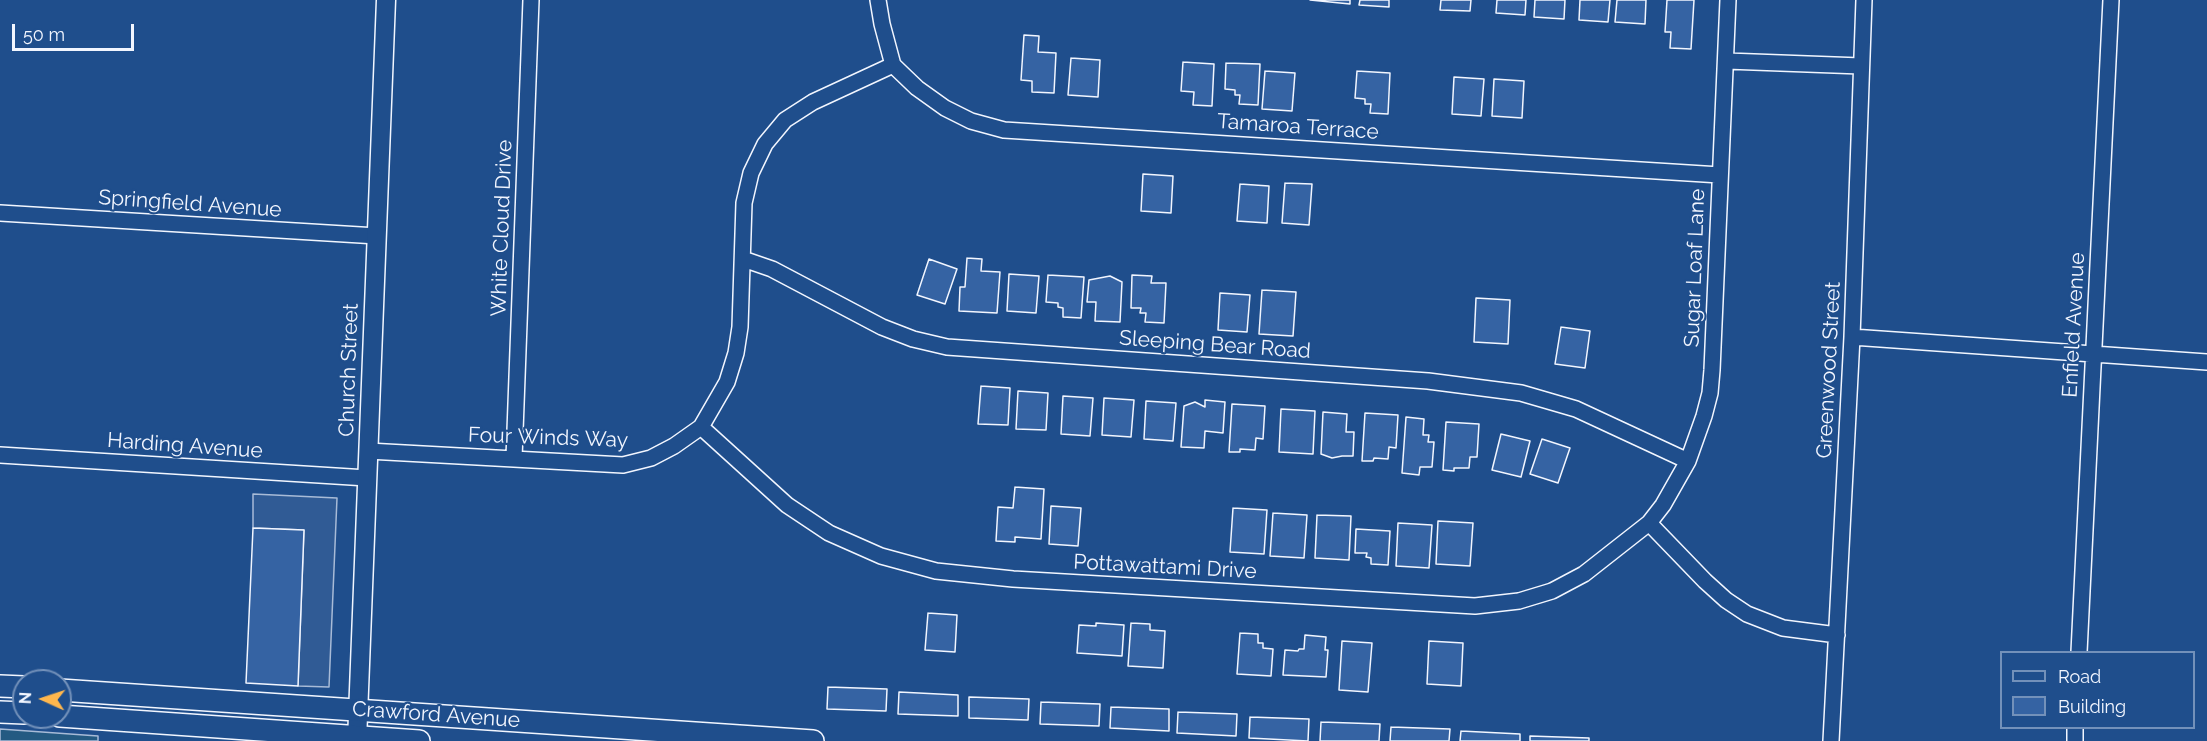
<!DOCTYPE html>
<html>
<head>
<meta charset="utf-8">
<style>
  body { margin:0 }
  #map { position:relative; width:2207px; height:741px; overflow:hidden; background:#1f4e8c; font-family:Raleway,sans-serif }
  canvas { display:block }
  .legend { position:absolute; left:2000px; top:651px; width:195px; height:78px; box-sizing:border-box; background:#1f4e8c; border:2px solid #7391ba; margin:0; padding:8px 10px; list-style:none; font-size:18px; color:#f2f6ff }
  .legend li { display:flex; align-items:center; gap:12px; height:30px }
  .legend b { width:30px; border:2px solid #7391ba }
  .north { position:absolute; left:12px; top:669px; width:60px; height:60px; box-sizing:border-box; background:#1f4e8c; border:2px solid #7391ba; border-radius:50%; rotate:273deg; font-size:16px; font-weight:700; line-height:24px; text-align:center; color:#f2f6ff }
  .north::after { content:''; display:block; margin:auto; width:21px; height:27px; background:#ffb74d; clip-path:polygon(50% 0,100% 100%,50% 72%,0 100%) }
  .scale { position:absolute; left:12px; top:24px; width:122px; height:27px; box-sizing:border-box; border:3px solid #f2f6ff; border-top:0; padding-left:8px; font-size:18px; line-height:21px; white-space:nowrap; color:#f2f6ff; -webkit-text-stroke:4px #1f4e8c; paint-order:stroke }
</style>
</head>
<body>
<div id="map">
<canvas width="2207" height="741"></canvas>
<ul class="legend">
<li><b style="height:8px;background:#1f4e8c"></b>Road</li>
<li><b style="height:16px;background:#3563a3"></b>Building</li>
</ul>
<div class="north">N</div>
<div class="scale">50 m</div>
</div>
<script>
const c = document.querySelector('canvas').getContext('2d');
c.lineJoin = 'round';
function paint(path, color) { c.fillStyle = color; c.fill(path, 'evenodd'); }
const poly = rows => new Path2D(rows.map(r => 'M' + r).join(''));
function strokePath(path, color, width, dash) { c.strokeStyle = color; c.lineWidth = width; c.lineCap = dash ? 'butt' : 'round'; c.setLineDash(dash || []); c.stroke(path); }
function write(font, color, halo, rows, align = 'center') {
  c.font = font + ' Raleway,sans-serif'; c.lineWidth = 4.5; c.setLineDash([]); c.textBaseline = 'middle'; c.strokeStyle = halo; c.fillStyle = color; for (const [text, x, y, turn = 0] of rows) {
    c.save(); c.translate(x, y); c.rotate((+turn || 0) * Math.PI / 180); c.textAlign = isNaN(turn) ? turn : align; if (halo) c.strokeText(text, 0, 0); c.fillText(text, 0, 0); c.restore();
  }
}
const green = poly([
  [0,729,98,736,98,741,0,741,0,729]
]);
const parking = poly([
  [253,494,337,498,329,687,298,686,304,530,253,528,253,494]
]);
const building = poly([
  [1310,0,1350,0,1350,4,1310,0],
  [1360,0,1389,0,1389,7,1359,5,1360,0],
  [1441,0,1471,0,1470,11,1440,10,1441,0],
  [1497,0,1526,0,1525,15,1496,13,1497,0],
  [1535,0,1565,0,1564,19,1534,17,1535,0],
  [1580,0,1610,0,1608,22,1579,20,1580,0],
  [1617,0,1646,0,1645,24,1615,22,1617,0],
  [1667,0,1694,0,1691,49,1670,48,1671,32,1665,32,1667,0],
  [1024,35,1039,36,1038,52,1056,53,1054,93,1032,92,1032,81,1021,80,1024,35],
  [1071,58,1100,60,1098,97,1068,95,1071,58],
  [1183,62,1214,64,1212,106,1193,105,1194,92,1181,91,1183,62],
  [1226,63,1260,64,1258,105,1239,104,1240,95,1235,95,1235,90,1225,89,1226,63],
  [1265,71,1295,73,1292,111,1262,109,1265,71],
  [1357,71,1390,73,1388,114,1370,113,1371,104,1365,104,1365,99,1355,98,1357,71],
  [1454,77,1484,79,1481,116,1452,114,1454,77],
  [1494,79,1524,81,1522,118,1492,116,1494,79],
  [1143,174,1173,176,1171,213,1141,211,1143,174],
  [1285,183,1312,184,1309,225,1282,223,1285,183],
  [1240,184,1269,186,1267,223,1237,221,1240,184],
  [967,258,982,259,981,271,1000,272,997,313,959,311,960,287,965,287,967,258],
  [929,259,957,269,945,304,917,295,929,259],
  [1009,274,1039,276,1036,313,1007,311,1009,274],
  [1048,275,1084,277,1081,318,1063,317,1063,308,1058,307,1058,303,1046,302,1048,275],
  [1132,275,1152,276,1151,283,1166,283,1164,323,1145,322,1146,313,1140,313,1141,308,1131,308,1132,275],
  [1110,276,1122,282,1120,322,1095,321,1096,302,1087,302,1089,280,1110,276],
  [1262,290,1296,292,1293,336,1259,334,1262,290],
  [1220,293,1250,295,1247,332,1218,330,1220,293],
  [1476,298,1510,300,1508,344,1474,342,1476,298],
  [1561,327,1590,331,1585,368,1555,364,1561,327],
  [981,386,1010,388,1008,425,978,424,981,386],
  [1018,391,1048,393,1046,430,1016,429,1018,391],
  [1063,396,1093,398,1090,436,1061,434,1063,396],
  [1104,398,1134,400,1131,437,1102,435,1104,398],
  [1205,400,1225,402,1223,433,1205,431,1204,448,1181,447,1184,406,1195,402,1205,407,1205,400],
  [1146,401,1176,403,1173,441,1144,439,1146,401],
  [1232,404,1265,406,1263,439,1256,438,1255,450,1240,449,1240,452,1229,452,1232,404],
  [1281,409,1315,411,1313,454,1279,452,1281,409],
  [1323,412,1347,414,1346,432,1354,432,1353,456,1342,456,1332,458,1321,454,1323,412],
  [1365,413,1398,415,1396,448,1389,447,1388,459,1374,458,1373,461,1362,461,1365,413],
  [1406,417,1424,419,1423,435,1429,435,1428,442,1434,442,1432,467,1420,467,1419,475,1402,473,1406,417],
  [1446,422,1479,424,1477,457,1470,457,1469,468,1454,468,1454,471,1443,470,1446,422],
  [1501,434,1530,441,1521,477,1492,470,1501,434],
  [1542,439,1570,448,1558,483,1530,474,1542,439],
  [1015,487,1044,489,1041,539,1015,537,1015,542,996,541,998,507,1013,508,1015,487],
  [1051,506,1081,508,1078,546,1049,544,1051,506],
  [1233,508,1267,510,1264,554,1230,552,1233,508],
  [1273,513,1307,515,1304,558,1270,556,1273,513],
  [1317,515,1351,516,1349,560,1315,558,1317,515],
  [1438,521,1473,523,1470,566,1436,564,1438,521],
  [1398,523,1432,525,1429,568,1396,566,1398,523],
  [253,528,304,530,298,686,246,683,253,528],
  [1356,529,1390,531,1388,565,1371,564,1371,558,1366,557,1367,553,1355,553,1356,529],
  [928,613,957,615,955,652,925,650,928,613],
  [1096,623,1124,625,1122,656,1077,653,1079,625,1096,626,1096,623],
  [1131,623,1150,624,1150,630,1165,631,1163,668,1128,666,1131,623],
  [1240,633,1258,634,1258,643,1263,643,1263,648,1273,649,1271,676,1237,674,1240,633],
  [1305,635,1326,637,1325,650,1328,650,1326,677,1283,675,1285,650,1298,651,1299,649,1304,649,1305,635],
  [1342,641,1372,643,1368,692,1339,690,1342,641],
  [1429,641,1463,643,1461,686,1427,684,1429,641],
  [828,687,887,689,886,711,827,709,828,687],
  [899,692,958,695,958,716,898,714,899,692],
  [969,697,1029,699,1028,720,969,718,969,697],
  [1041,702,1100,704,1099,726,1040,724,1041,702],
  [1111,707,1169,709,1169,731,1110,728,1111,707],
  [1178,712,1237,714,1236,736,1177,733,1178,712],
  [1250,717,1309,719,1308,741,1249,738,1250,717],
  [1321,722,1380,724,1379,741,1320,741,1321,722],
  [1391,727,1450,729,1449,741,1390,741,1391,727],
  [1461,731,1520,734,1520,741,1460,741,1461,731],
  [1530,736,1589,738,1589,741,1530,741,1530,736]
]);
const minor = poly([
  [878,0,882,24,893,65],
  [1727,61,1861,66],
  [893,65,917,88,945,108,971,121,1004,130,1720,175],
  [0,213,377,236],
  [743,259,772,269,882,327,913,339,947,347,1428,381,1521,393,1576,409,1688,461],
  [1852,337,2207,362],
  [701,427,787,505,829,533,881,556,936,571,1013,579,1475,606,1519,601,1552,591,1584,574,1649,523,1663,505,1688,461,1704,416,1710,393,1712,370,1728,0],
  [368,451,623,465,651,458,674,446,701,427,727,382,736,353,740,327,744,203,751,173,765,144,785,120,813,102,893,65],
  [0,455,367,478],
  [514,458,531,0],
  [1649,523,1705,581,1726,600,1747,614,1783,628,1837,635],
  [2079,652,2111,0],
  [1831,741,1852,337,1864,0],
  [2075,741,2075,728]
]);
const tertiary = poly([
  [357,741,386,0]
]);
const secondary = poly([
  [0,686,24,687],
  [60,690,813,741],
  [0,712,24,713],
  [60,716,419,741]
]);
const streetNames = [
  ["Tamaroa Terrace",1298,127,4],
  ["Springfield Avenue",190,204,4],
  ["White Cloud Drive",502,228,-88],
  ["Sugar Loaf Lane",1695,268,-88],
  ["Enfield Avenue",2074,325,-87],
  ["Sleeping Bear Road",1215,345,4],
  ["Church Street",349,370,-88],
  ["Greenwood Street",1829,370,-87],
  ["Four Winds Way",548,438,2],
  ["Harding Avenue",185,446,4],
  ["Pottawattami Drive",1165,567,3],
  ["Crawford Avenue",436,715,4]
];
paint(green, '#245a82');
strokePath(green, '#a8bbd7', 1.5);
paint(parking, '#305b95');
strokePath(parking, '#a8bbd7', 1.5);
paint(building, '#3563a3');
strokePath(building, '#f2f6ff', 1.5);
strokePath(minor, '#f2f6ff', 18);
strokePath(tertiary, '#f2f6ff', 21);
strokePath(secondary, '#f2f6ff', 24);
strokePath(minor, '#1f4e8c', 15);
strokePath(tertiary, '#1f4e8c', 18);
strokePath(secondary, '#1f4e8c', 21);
write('21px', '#f2f6ff', '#1f4e8c', streetNames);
</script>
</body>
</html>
